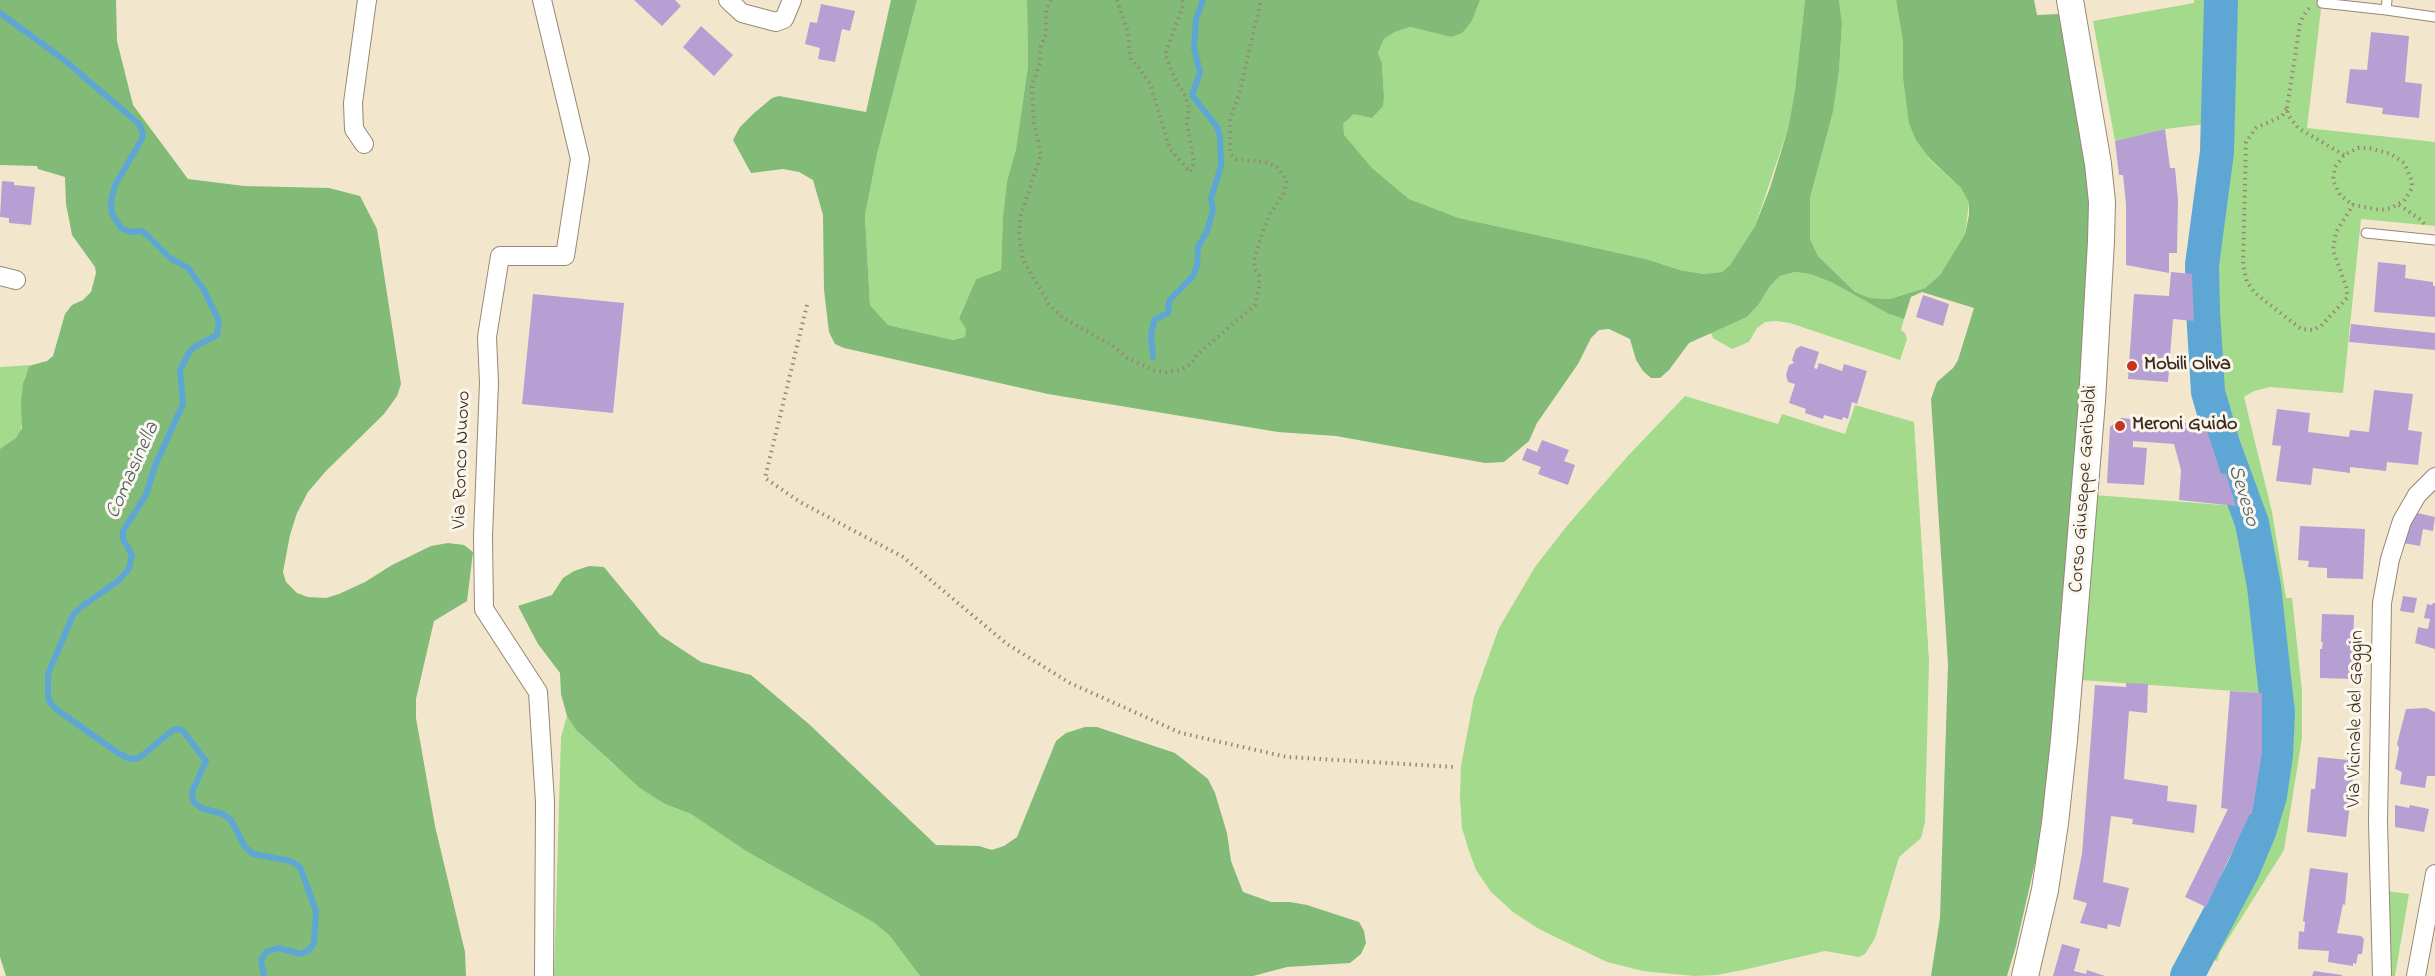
<!DOCTYPE html>
<html>
<head>
<meta charset="utf-8">
<style>
  body { margin:0 }
  canvas { display:block; background:#f2e7cc }
</style>
</head>
<body>
<canvas width="2435" height="976"></canvas>
<script>
const c = document.querySelector('canvas').getContext('2d');
c.lineJoin = 'round';
function paint(path, color) { c.fillStyle = color; c.fill(path, 'evenodd'); }
const poly = rows => new Path2D(rows.map(r => 'M' + r).join(''));
function strokePath(path, color, width, dash) { c.strokeStyle = color; c.lineWidth = width; c.lineCap = dash ? 'butt' : 'round'; c.setLineDash(dash || []); c.stroke(path); }
function write(font, color, halo, rows, align = 'center') {
  c.font = font + ' "Indie Flower",sans-serif'; c.lineWidth = 6; c.setLineDash([]); c.textBaseline = 'middle'; c.strokeStyle = halo; c.fillStyle = color; for (const [text, x, y, turn = 0] of rows) {
    c.save(); c.translate(x, y); c.rotate((+turn || 0) * Math.PI / 180); c.textAlign = isNaN(turn) ? turn : align; if (halo) c.strokeText(text, 0, 0); c.fillText(text, 0, 0); c.restore();
  }
}
const green = poly([
  [917,0,1027,0,1028,66,1016,149,1007,181,1003,216,1001,270,976,279,959,317,966,329,965,337,953,340,888,325,870,305,865,216,877,154],
  [1480,0,1805,0,1795,90,1788,129,1755,226,1730,265,1722,272,1704,274,1680,270,1646,259,1459,218,1409,199,1372,168,1343,135,1343,124,1354,114,1384,96,1382,63,1378,53,1384,39,1395,32,1410,27,1451,37,1472,21],
  [1839,0,1896,0,1903,42,1903,77,1929,159,1961,188,1969,203,1965,234,1940,275,1925,288,1890,299,1870,298,1855,292,1818,256,1810,239,1810,198,1833,112,1839,71,1842,24],
  [2194,0,2208,0,2206,124,2165,129,2115,141,2093,21,2194,3],
  [2231,0,2322,0,2307,128,2435,142,2435,226,2361,219,2343,393,2270,387,2254,391,2244,397,2272,512,2286,598,2292,598,2302,691,2302,738,2284,850,2220,952,2217,961,2209,959,2262,862,2273,835,2280,806,2288,711,2278,600,2270,550,2261,516,2231,427,2220,382,2214,317,2213,276,2229,148],
  [1795,272,1810,274,1831,282,1889,314,1904,319,1901,330,1905,333,1907,339,1900,360,1790,323,1776,321,1765,322,1757,328,1749,342,1732,349,1713,338,1711,333,1747,317,1759,304,1770,286,1780,276],
  [32,365,25,376,22,391,22,423,20,434,10,444,0,449,0,367],
  [1685,396,1778,424,1782,414,1845,434,1855,405,1914,422,1929,661,1925,822,1921,838,1899,857,1875,938,1865,954,1859,957,1825,951,1743,970,1717,975,1694,976,1643,971,1607,962,1539,929,1513,912,1491,892,1476,870,1469,851,1462,828,1460,797,1461,766,1474,697,1499,628,1535,567,1566,527,1626,458],
  [2094,495,2236,506,2247,557,2262,693,2081,680],
  [567,716,576,730,614,765,665,804,691,814,746,851,873,922,889,935,920,976,554,976,561,737],
  [2387,891,2409,894,2395,976,2389,976]
]);
const forest = poly([
  [0,0,116,0,117,41,133,105,188,179,244,186,329,188,360,196,377,229,401,384,397,396,384,414,326,471,308,492,297,513,290,535,283,572,286,582,297,593,308,597,326,598,339,594,365,582,392,565,431,546,448,543,464,545,473,552,467,601,434,621,416,699,416,718,435,826,465,952,466,976,6,976,0,957,0,449,16,438,22,428,21,402,23,383,29,367,32,365,47,361,53,356,65,314,72,305,83,300,91,292,96,273,95,267,72,235,66,204,65,177,38,169,37,166,0,165],
  [891,0,917,0,877,154,865,216,870,305,888,325,953,340,965,337,966,329,959,318,976,279,1001,270,1003,216,1007,181,1016,149,1028,66,1027,0,1480,0,1472,21,1462,33,1451,37,1410,27,1395,32,1384,39,1378,53,1382,63,1384,96,1383,106,1372,118,1354,114,1343,124,1344,135,1372,168,1409,199,1459,218,1646,259,1680,270,1704,274,1722,272,1730,265,1755,226,1770,188,1788,129,1795,90,1805,0,1839,0,1842,24,1839,71,1833,112,1810,198,1810,239,1818,256,1855,292,1870,298,1890,299,1925,288,1940,275,1965,234,1969,215,1969,203,1961,188,1930,159,1916,140,1909,123,1903,77,1903,42,1896,0,2034,0,2037,15,2060,14,2083,139,2090,202,2089,267,2050,770,2043,828,2016,946,2007,976,1931,976,1940,918,1948,664,1931,399,1937,382,1953,368,1958,360,1974,308,1922,292,1911,297,1904,319,1889,314,1831,282,1810,274,1795,272,1780,276,1770,286,1759,304,1747,317,1689,343,1669,370,1660,378,1651,378,1643,371,1636,360,1630,339,1609,329,1599,330,1591,338,1578,364,1537,423,1529,441,1504,462,1485,463,1336,436,1278,432,1048,394,844,348,835,344,829,332,824,290,823,215,813,180,799,172,783,169,751,173,733,140,740,127,753,114,772,98,779,96,866,112],
  [589,566,604,567,660,635,701,662,751,675,810,725,936,845,979,846,992,850,1004,846,1017,837,1056,741,1066,733,1085,727,1097,727,1175,753,1208,779,1215,793,1227,833,1231,861,1243,892,1271,902,1290,902,1307,905,1359,922,1364,931,1366,943,1361,954,1350,963,1287,967,1253,976,920,976,889,935,873,922,746,851,691,814,665,804,640,788,576,730,567,716,561,694,560,673,538,644,518,606,552,595,563,578,574,571]
]);
const stream = poly([
  [0,13,63,59,139,124,143,133,142,139,115,185,111,201,112,214,121,228,131,232,141,231,147,235,170,258,188,268,204,290,219,321,217,335,196,346,190,351,180,370,183,404,155,466,146,495,123,531,123,539,132,555,129,569,118,581,81,607,73,615,48,674,48,695,49,701,56,709,118,753,130,759,139,758,173,730,180,729,183,731,206,761,192,792,193,801,201,808,223,814,231,820,245,847,253,854,291,861,300,867,316,911,314,943,309,950,301,954,278,948,266,952,261,960,264,976],
  [1153,357,1151,336,1154,320,1168,313,1169,301,1193,276,1197,266,1198,247,1207,231,1213,210,1211,198,1221,166,1220,136,1217,127,1192,95,1200,72,1194,48,1196,19,1203,0]
]);
const river = poly([
  [2187,976,2243,870,2259,832,2270,796,2276,755,2278,713,2264,586,2252,523,2223,444,2208,392,2203,311,2202,265,2217,152,2221,0]
]);
const building = poly([
  [634,0,675,0,681,6,662,26],
  [821,4,855,11,850,31,842,29,835,62,818,59,820,48,805,44,810,22,817,23],
  [701,26,733,55,714,76,683,47],
  [2371,32,2409,36,2405,82,2422,84,2419,118,2382,114,2383,108,2346,103,2350,69,2367,70],
  [2165,129,2170,168,2175,168,2178,200,2177,253,2169,253,2169,273,2126,265,2126,204,2123,175,2119,175,2115,141],
  [2,181,14,182,14,185,35,187,31,225,9,223,9,218,0,217],
  [2378,262,2406,265,2405,278,2433,282,2433,286,2435,286,2435,317,2374,312],
  [2171,272,2192,274,2194,321,2173,319,2168,382,2128,379,2134,294,2169,296],
  [533,294,624,303,613,413,522,404],
  [1923,295,1949,304,1943,326,1916,317],
  [2351,324,2435,333,2435,350,2349,342],
  [1801,346,1819,352,1814,368,1817,369,1819,363,1842,371,1844,364,1867,371,1857,404,1852,402,1848,419,1843,417,1842,420,1824,415,1823,419,1805,413,1806,409,1789,403,1795,384,1788,382,1786,375,1789,365,1794,363,1792,360,1796,349],
  [2374,390,2413,394,2408,430,2422,432,2418,465,2387,462,2386,471,2350,467,2350,473,2313,468,2311,485,2276,481,2281,446,2272,445,2277,409,2310,413,2308,432,2349,437,2350,430,2369,432],
  [2121,418,2197,424,2196,427,2206,427,2221,474,2226,474,2236,506,2179,500,2181,470,2174,444,2133,441,2133,447,2147,448,2144,485,2107,483,2110,427],
  [1542,440,1569,450,1564,461,1575,465,1568,485,1538,474,1541,467,1522,460,1527,448,1537,452],
  [2413,512,2435,517,2433,531,2423,529,2420,546,2403,543],
  [2300,526,2365,529,2363,579,2327,578,2327,568,2308,567,2309,561,2298,560],
  [2403,596,2417,598,2414,613,2400,611],
  [2433,603,2435,603,2435,649,2415,643,2418,627,2428,629,2430,619,2424,618,2427,604,2432,605],
  [2322,614,2354,615,2353,643,2350,643,2350,650,2353,650,2352,679,2320,678,2320,649,2322,649,2323,642,2321,642],
  [2126,683,2148,684,2147,713,2129,711,2124,779,2168,786,2167,801,2197,805,2194,833,2132,824,2133,819,2111,816,2103,882,2129,888,2120,927,2108,924,2107,929,2080,923,2087,903,2073,899,2082,854,2095,685,2126,687],
  [2230,691,2262,693,2262,753,2252,814,2250,814,2206,907,2185,897,2227,811,2228,809,2221,808],
  [2426,708,2435,712,2435,776,2427,776,2425,788,2400,784,2402,772,2395,769,2399,748,2397,744,2406,709],
  [2318,757,2349,760,2347,777,2353,778,2346,837,2307,832,2311,789,2315,789],
  [2395,805,2409,808,2410,805,2429,809,2424,832,2395,827],
  [2310,868,2348,873,2345,905,2343,904,2337,933,2361,936,2364,939,2362,954,2358,954,2356,964,2353,963,2353,966,2328,962,2329,951,2298,949,2299,931,2304,932,2305,922,2303,921],
  [2062,944,2080,949,2074,971,2086,974,2087,970,2105,976,2053,976],
  [2314,971,2342,975,2342,976,2312,976]
]);
const path = poly([
  [1051,0,1046,10,1046,34,1041,46,1040,62,1032,86,1034,123,1041,154,1020,218,1019,234,1023,260,1049,304,1063,318,1112,345,1127,358,1155,371,1166,372,1180,370,1191,364,1198,354,1255,305,1259,288,1259,276,1255,269,1254,260,1263,231,1270,214,1284,193,1287,180,1276,166,1264,162,1236,159,1230,153,1230,119,1239,95,1261,0],
  [1117,0,1128,32,1131,60,1139,68,1150,84,1170,149,1190,172,1194,162,1187,124,1189,107,1184,92,1177,84,1165,54,1183,6,1182,0],
  [2287,108,2300,24,2303,16,2310,7],
  [2344,155,2298,128,2288,115,2287,108,2282,116,2256,128,2246,142,2243,265,2247,282,2255,293,2301,329,2313,330,2321,326,2347,298,2347,289,2333,250,2336,232,2353,205,2381,210,2391,208,2404,201,2412,188,2412,181,2404,163,2391,154,2369,148,2358,148,2344,155,2335,167,2333,180,2340,195,2353,205],
  [2399,205,2421,220,2426,226],
  [807,305,765,478,800,502,903,557,1007,644,1070,683,1181,733,1287,757,1455,767]
]);
const lane = poly([
  [2322,3,2386,10,2387,0],
  [2386,10,2435,17],
  [2366,233,2435,240]
]);
const street = poly([
  [542,0,580,159,565,256,500,256,487,337,489,383,483,536,484,609,538,692,545,802,544,976],
  [728,0,742,13,776,22,784,19,792,0],
  [364,144,354,129,353,103,367,0],
  [0,276,16,280],
  [2382,976,2378,821,2382,603,2390,559,2402,521,2417,495,2435,477],
  [2416,976,2435,874]
]);
const secondary = poly([
  [2025,976,2045,890,2055,823,2064,740,2092,401,2101,241,2102,202,2098,164,2070,0]
]);
const markers = [
  [2132,366,6,"#c8321e"],
  [2120,426,6,"#c8321e"]
];
const poiNames = [
  ["Mobili Oliva",2144,366],
  ["Meroni Guido",2132,426]
];
const streetNames = [
  ["Via Ronco Nuovo",463,460,-88],
  ["Corso Giuseppe Garibaldi",2085,489,-86],
  ["Via Vicinale del Gaggin",2357,719,-89]
];
const waterNames = [
  ["Comasinella",134,471,-66],
  ["Seveso",2242,496,73]
];
paint(green, '#a3da8b');
paint(forest, '#82ba77');
strokePath(stream, '#5ea7d5', 6);
strokePath(river, '#5ea7d5', 34);
paint(building, '#b69fd3');
strokePath(lane, '#968875', 11);
strokePath(street, '#968875', 20);
strokePath(secondary, '#968875', 28);
strokePath(path, '#968875', 4, [1.5, 4.5]);
strokePath(lane, '#fff', 9);
strokePath(street, '#fff', 18);
strokePath(secondary, '#fff', 26);
for (const [x, y, r, color] of markers) { const dot = new Path2D(); dot.arc(x, y, r, 0, 2 * Math.PI); c.fillStyle = color; c.fill(dot); strokePath(dot, '#fbf7ec', 2); }
write('bold 20px', '#3b2a1e', '#fbf7ec', poiNames, 'left');
write('20px', '#3b2a1e', '#fbf7ec', streetNames);
write('italic 21px', '#495c67', '#fbf7ec', waterNames);
</script>
</body>
</html>
